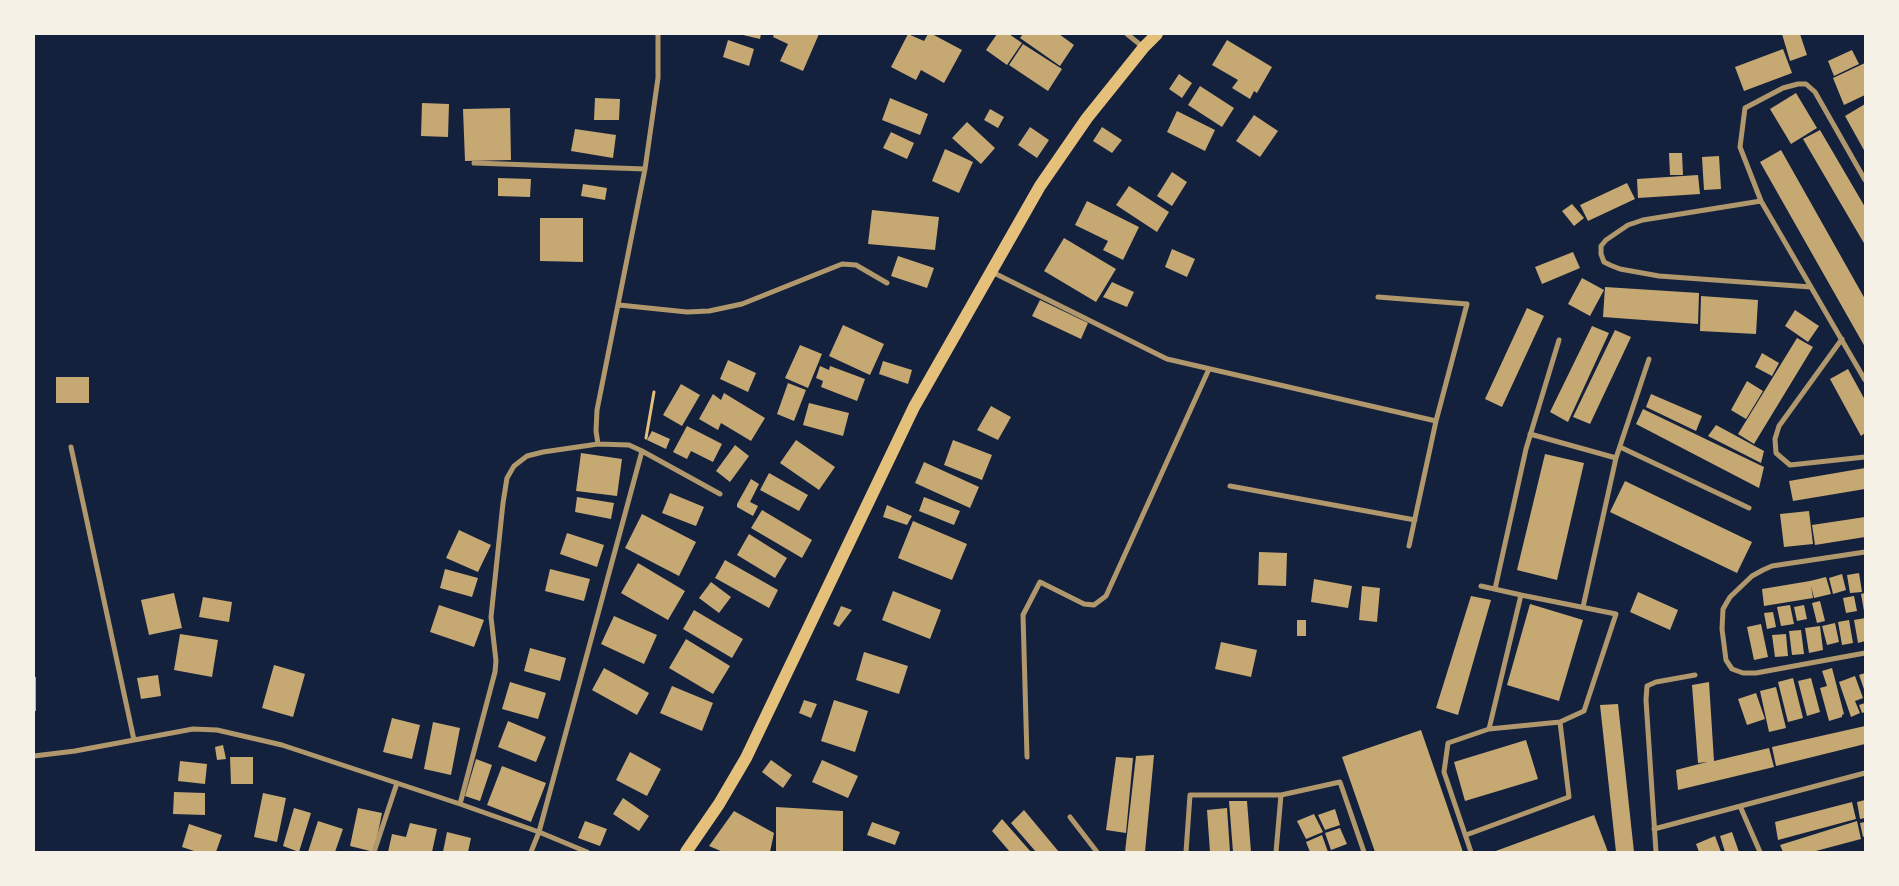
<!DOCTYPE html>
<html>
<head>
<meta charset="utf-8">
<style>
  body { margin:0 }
  #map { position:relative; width:1899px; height:886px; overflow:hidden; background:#14213d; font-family:Inter,sans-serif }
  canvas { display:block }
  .frame { position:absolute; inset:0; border:35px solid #f6f1e7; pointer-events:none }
</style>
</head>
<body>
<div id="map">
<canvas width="1899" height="886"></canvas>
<div class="frame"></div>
</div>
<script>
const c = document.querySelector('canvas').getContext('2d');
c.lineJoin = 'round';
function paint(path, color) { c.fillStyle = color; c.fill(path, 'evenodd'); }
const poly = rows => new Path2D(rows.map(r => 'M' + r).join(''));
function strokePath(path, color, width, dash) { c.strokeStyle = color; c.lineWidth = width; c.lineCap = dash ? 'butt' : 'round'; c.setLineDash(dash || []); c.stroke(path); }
const building = poly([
  [739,34,761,34,760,39],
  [774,34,819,34,803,71,780,61,788,44,773,37],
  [908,34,924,41,928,34,932,34,962,50,944,83,921,70,916,80,891,67],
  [997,34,1009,34,1022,43,1007,65,986,50],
  [1023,34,1059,34,1074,45,1060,66,1020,38],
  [1782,34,1800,34,1807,55,1790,61],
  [728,40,754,49,749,66,723,57],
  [1227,40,1272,67,1257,93,1254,91,1250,99,1232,88,1238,80,1212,65],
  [1023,44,1062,69,1048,91,1009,65],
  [1783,49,1792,73,1744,91,1735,67],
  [1852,50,1859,64,1834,76,1828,61],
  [1865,63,1865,95,1844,105,1833,78],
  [1179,74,1192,83,1182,98,1169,89],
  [1200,86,1234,108,1222,127,1188,105],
  [1796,93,1817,128,1791,144,1770,109],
  [595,98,620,99,619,120,594,120],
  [890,98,928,114,920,135,882,120],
  [422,103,449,104,448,137,421,136],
  [1865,104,1865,152,1845,116],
  [510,108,511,160,465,161,463,109],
  [990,109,1004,117,998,128,984,120],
  [1177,111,1215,130,1205,151,1167,132],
  [1254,115,1278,131,1260,157,1236,141],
  [967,122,995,148,981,164,952,138],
  [1030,127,1049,140,1037,158,1018,145],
  [1102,127,1122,140,1112,153,1093,141],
  [575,129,616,135,613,158,571,151],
  [1820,130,1865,207,1865,245,1803,139],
  [891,132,914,143,907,159,883,148],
  [945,149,973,162,959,193,932,181],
  [1781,150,1865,299,1865,347,1760,162],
  [1669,153,1682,153,1683,175,1670,175],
  [1719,156,1721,189,1704,190,1702,157],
  [1172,172,1187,182,1172,206,1157,196],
  [1698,175,1700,194,1638,198,1637,179],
  [498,178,531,179,530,197,498,196],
  [1627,183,1635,199,1588,221,1580,205],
  [583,184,607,188,605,200,581,196],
  [1129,186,1169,212,1157,232,1116,205],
  [1087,201,1139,227,1123,260,1103,250,1108,241,1075,225],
  [1572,204,1584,218,1574,226,1562,211],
  [872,210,939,217,935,250,868,244],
  [540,218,583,218,583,262,540,261],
  [1064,238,1116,269,1096,302,1044,271],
  [1172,249,1195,259,1187,277,1165,267],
  [1573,252,1580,268,1542,284,1535,267],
  [898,256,934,268,927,288,891,276],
  [1582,278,1604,290,1590,316,1568,304],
  [1112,282,1134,292,1127,307,1103,297],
  [1605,287,1699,293,1698,324,1603,317],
  [1701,296,1758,300,1756,334,1700,331],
  [1040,300,1088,323,1081,339,1032,316],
  [1527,308,1544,316,1502,407,1485,399],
  [1795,310,1819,326,1808,342,1785,326],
  [843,325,884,344,870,375,829,356],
  [1592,326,1609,333,1568,422,1550,412],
  [1615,330,1631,337,1590,424,1573,417],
  [1797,338,1813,347,1754,444,1738,434],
  [800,345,822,354,808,388,785,378],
  [1762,353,1779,363,1772,376,1755,367],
  [728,360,756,373,748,392,720,379],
  [883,361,912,370,908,384,879,374],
  [820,366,829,370,830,366,865,379,857,401,821,387,823,381,816,378],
  [1848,369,1865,400,1865,433,1861,436,1830,379],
  [56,377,89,377,89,403,56,403],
  [1747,381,1763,391,1746,419,1731,410],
  [788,383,806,390,794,421,777,414],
  [681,384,700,395,682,426,663,415],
  [724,393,765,418,751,441,721,423,718,430,699,419,713,394,721,400],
  [1651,394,1702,416,1696,431,1646,407],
  [809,403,849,413,843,436,803,425],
  [991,406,1011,417,998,440,977,430],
  [1643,409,1764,467,1759,488,1636,424],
  [1716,425,1764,451,1761,463,1708,436],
  [687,426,722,444,713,462,691,451,687,459,673,452],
  [652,431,670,439,666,449,647,440],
  [796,440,835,467,819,490,780,463],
  [953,440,992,455,982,480,944,465],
  [735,445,749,456,730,482,716,471],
  [581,453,622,459,617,496,576,491],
  [1545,454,1584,463,1557,580,1517,570],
  [924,462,979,487,970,508,915,483],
  [1865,468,1865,489,1793,501,1789,481],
  [769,473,808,495,799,511,760,490],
  [751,479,759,484,750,502,758,506,753,516,737,507,737,504],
  [1625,481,1752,542,1737,573,1610,512],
  [670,493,704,507,696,526,662,513],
  [577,497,614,503,611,519,575,512],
  [924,497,960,511,954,525,919,511],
  [887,505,912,516,907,525,883,517],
  [762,510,812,540,802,558,751,528],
  [1809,511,1813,544,1784,547,1780,514],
  [642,514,696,542,679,576,625,548],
  [1865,517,1865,537,1815,545,1812,525],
  [913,521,967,544,952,580,898,558],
  [459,530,491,545,478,572,446,558],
  [567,533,604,545,597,567,560,554],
  [749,534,787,558,775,578,737,555],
  [1259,552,1287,553,1286,586,1258,585],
  [725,560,778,590,769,608,715,578],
  [638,563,685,591,668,620,621,593],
  [445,569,478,578,472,597,440,588],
  [550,569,590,579,584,601,545,591],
  [1859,573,1862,592,1850,593,1847,575],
  [1842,574,1846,590,1833,594,1829,578],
  [1826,577,1831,594,1814,598,1811,586,1813,598,1764,606,1762,589,1810,581],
  [1314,579,1352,586,1348,608,1311,602],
  [711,582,731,597,719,613,699,598],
  [1362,586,1380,588,1377,622,1359,620],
  [893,591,941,610,930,639,882,620],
  [1638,592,1678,610,1670,630,1630,612],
  [174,593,182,628,149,635,141,600],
  [1865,593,1865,611,1864,611,1861,594],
  [1471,596,1491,600,1458,715,1436,708],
  [1854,596,1857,611,1846,613,1843,598],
  [203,597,232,602,229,622,199,617],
  [1820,601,1825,621,1817,623,1812,603],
  [1530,604,1583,620,1559,701,1507,685],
  [439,605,484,620,474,647,430,632],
  [1790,605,1794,624,1781,626,1777,607],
  [1804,605,1807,619,1797,621,1794,607],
  [841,606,852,610,839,627,833,624],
  [694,610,743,639,732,658,683,629],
  [1773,612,1776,627,1767,629,1764,613],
  [614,616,657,635,644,664,601,644],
  [1865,618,1865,641,1858,643,1854,620],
  [1297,620,1306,620,1306,636,1297,636],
  [1849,620,1853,643,1842,645,1838,622],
  [1835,623,1839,642,1827,645,1822,626],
  [1761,624,1768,657,1754,660,1747,627],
  [1820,626,1823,650,1809,653,1805,628],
  [1801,630,1804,654,1792,655,1789,631],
  [180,634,218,640,212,677,174,670],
  [1786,634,1788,656,1775,657,1772,635],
  [686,639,730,666,713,694,669,668],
  [1221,642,1257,650,1251,677,1215,669],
  [530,648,566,658,560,681,524,671],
  [864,652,908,666,899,694,856,680],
  [274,665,305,674,293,717,262,708],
  [604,668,649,693,637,715,592,690],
  [1832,668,1844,714,1842,715,1842,717,1829,721,1820,688,1827,686,1822,671],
  [1865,673,1865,692,1859,675],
  [158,675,161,696,141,699,137,678],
  [1855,676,1863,698,1855,701,1860,713,1851,717,1839,682],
  [34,677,36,677,36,711,34,711],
  [1793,678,1803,718,1788,722,1778,682],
  [1811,678,1820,712,1807,716,1798,681],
  [510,682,546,693,538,719,502,709],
  [1709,682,1714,761,1769,748,1774,767,1678,790,1676,770,1707,762,1698,763,1692,685],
  [672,686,713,703,702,731,660,713],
  [1776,687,1786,728,1769,732,1760,691],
  [1756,693,1765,719,1747,725,1738,699],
  [804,700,817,704,811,718,799,713],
  [834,700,868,711,855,752,821,741],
  [1865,703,1865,712,1862,713,1859,705],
  [1618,704,1634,852,1616,852,1600,705],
  [392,718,420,725,412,759,383,752],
  [508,721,546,737,536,762,498,747],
  [433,722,460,728,451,775,424,769],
  [1865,726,1865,744,1776,766,1772,747],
  [1421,730,1463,852,1375,852,1342,757],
  [1526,740,1538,779,1465,801,1454,762],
  [223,745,226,759,217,760,215,747],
  [630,752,661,769,647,796,616,780],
  [1154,755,1145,852,1125,852,1136,756],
  [230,757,253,757,253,784,231,784],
  [1116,757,1133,758,1126,833,1106,830],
  [476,759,492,765,480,801,465,796],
  [771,760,792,775,783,788,762,772],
  [822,760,858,776,848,798,812,782],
  [180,761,207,764,205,784,178,781],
  [502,766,546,783,531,822,487,805],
  [174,792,205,793,205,815,173,814],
  [263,793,286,798,277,842,254,837],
  [623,798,649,816,639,831,613,814],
  [1865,800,1865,818,1860,819,1857,802],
  [1229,801,1247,801,1251,852,1233,852],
  [1852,802,1856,819,1778,840,1775,822],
  [776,807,843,811,843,852,776,852],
  [294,808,311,813,299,852,283,846],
  [358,808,382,813,374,852,350,846],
  [1227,808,1230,852,1210,852,1207,810],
  [1335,809,1340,825,1325,830,1318,815],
  [1024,810,1059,852,1036,852,1011,823],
  [734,811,774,833,770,852,723,852,709,846],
  [1314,814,1323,832,1306,839,1297,821],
  [1594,815,1608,852,1493,852],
  [1002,819,1031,852,1010,852,992,831],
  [318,821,343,829,335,852,308,852],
  [585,821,607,829,600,846,578,838],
  [1857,821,1861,839,1812,852,1783,852,1780,845],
  [872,822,900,832,895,845,867,835],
  [1865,822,1865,836,1863,837,1860,823],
  [410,823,437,829,432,852,388,852,392,834,406,837],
  [189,824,222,835,216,852,197,852,182,847],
  [1340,828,1347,844,1331,850,1325,833],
  [447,832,471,838,468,852,443,852],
  [1732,832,1739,852,1725,852,1720,836],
  [1322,835,1328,852,1310,852,1306,842],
  [1715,836,1721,852,1699,852,1696,844]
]);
const path = poly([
  [646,438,654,392]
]);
const minor = poly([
  [658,34,658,78,645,169,597,410,596,431,598,444,629,445,642,451,720,494],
  [1127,34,1143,47],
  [474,163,645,169],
  [1865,180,1815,92,1806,84,1798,84,1783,88,1745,108,1740,147,1761,201,1865,380],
  [1761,201,1643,220,1628,225,1606,240,1601,246,1601,254,1604,262,1610,265,1620,269,1659,276,1811,287],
  [992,272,1167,359,1436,421],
  [1378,297,1467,304,1436,421,1409,546],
  [619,305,687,312,709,311,742,304,842,264,856,265,887,283],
  [1842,339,1779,426,1775,439,1776,453,1790,465,1865,457],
  [1530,434,1616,458,1583,607],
  [71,447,134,740],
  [1620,447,1749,508],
  [1616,458,1649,359],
  [1230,486,1415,520],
  [1865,552,1772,566,1763,570,1752,576,1730,597,1723,609,1722,629,1726,660,1732,669,1743,673,1756,673,1865,653],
  [1481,586,1521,595],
  [1495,589,1526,449,1559,340],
  [34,756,75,751,193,729,217,730,282,745,460,804],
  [1027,757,1023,615,1040,582,1084,604,1094,605,1106,596,1209,369],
  [1740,806,1760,852],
  [1070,817,1097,852],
  [1654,829,1865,773],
  [1466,835,1569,797,1560,722,1584,711,1616,614,1521,595,1489,729],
  [374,852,397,783],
  [531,852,539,832,642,451],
  [587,852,539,832,460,804,495,672,496,661,491,617,503,503,507,478,514,466,527,456,543,452,598,444],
  [1186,852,1190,795,1281,795,1340,782,1364,852],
  [1276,852,1281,795],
  [1471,852,1444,772,1448,743,1489,729,1560,722],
  [1656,852,1646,700,1647,686,1656,682,1695,675]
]);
const primary = poly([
  [686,852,719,804,746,758,914,407,1040,186,1087,118,1144,47,1157,34]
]);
paint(building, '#c6a872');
strokePath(path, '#e5c07b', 3);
strokePath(minor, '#b1986c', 5);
strokePath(primary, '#e5c07b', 12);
</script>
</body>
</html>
